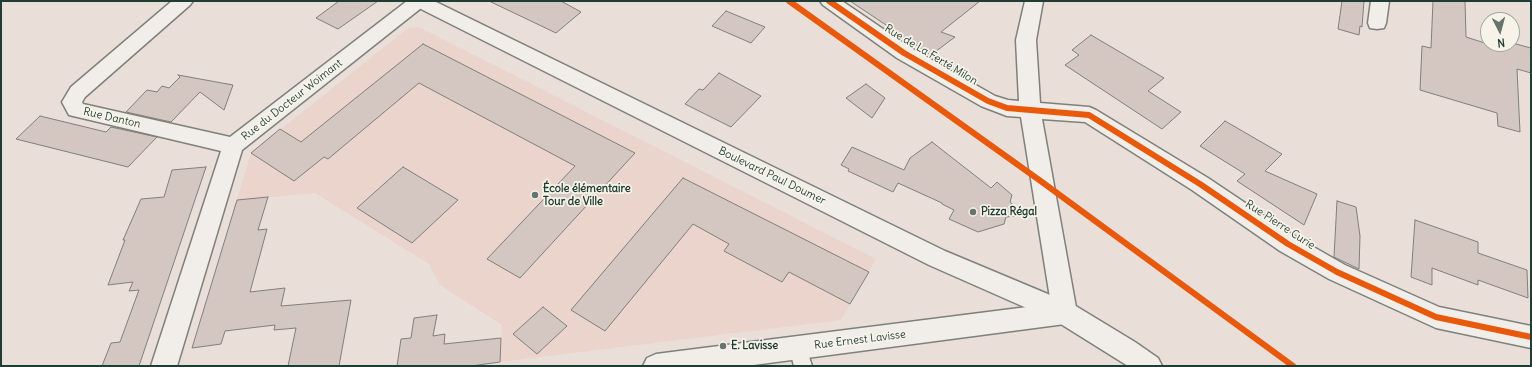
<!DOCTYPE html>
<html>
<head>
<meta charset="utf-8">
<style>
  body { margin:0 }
  #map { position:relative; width:1532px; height:367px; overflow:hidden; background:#e9ded8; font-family:Delius,sans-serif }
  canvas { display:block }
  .frame { position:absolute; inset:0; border:2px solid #1f3d34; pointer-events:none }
  .north { position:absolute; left:1480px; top:12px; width:40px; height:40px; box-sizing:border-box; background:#f7f3e8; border:1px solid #a1aaa0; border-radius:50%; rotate:174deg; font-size:11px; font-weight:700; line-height:16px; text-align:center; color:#1f3d34 }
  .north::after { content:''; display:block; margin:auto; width:14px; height:18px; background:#66756d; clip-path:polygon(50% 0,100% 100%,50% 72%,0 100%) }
</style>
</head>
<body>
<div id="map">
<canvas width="1532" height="367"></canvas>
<div class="frame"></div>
<div class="north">N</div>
</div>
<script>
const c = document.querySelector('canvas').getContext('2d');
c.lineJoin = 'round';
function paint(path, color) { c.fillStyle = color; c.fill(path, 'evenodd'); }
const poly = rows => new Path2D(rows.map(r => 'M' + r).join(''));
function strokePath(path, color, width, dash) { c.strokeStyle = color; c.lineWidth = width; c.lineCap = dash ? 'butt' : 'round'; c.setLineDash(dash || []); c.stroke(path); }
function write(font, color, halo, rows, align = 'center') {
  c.font = font + ' Delius,sans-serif'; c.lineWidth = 3.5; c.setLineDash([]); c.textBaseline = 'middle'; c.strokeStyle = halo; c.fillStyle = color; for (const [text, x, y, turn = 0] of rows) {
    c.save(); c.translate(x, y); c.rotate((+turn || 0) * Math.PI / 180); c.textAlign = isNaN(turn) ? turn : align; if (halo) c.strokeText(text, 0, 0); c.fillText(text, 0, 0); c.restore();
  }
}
const built = poly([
  [419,27,876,259,841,320,500,362,502,325,440,285,429,264,315,193,237,200,251,153,408,28]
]);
const building = poly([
  [339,1,378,1,338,29,316,18,339,1],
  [489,1,561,1,581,12,556,33,489,1],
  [850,1,980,1,941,32,955,37,931,55,850,1],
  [1342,1,1364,1,1362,27,1360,26,1359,35,1338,29,1342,1],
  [1433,1,1465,1,1466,37,1488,44,1516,44,1531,48,1531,73,1517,69,1520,132,1498,126,1497,113,1420,90,1422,46,1431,48,1433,1],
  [726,11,765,27,751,43,712,26,726,11],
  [1091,35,1164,78,1148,91,1181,112,1162,129,1065,65,1079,55,1072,50,1091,35],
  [423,44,635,153,520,278,487,259,575,166,419,83,328,159,324,157,294,181,251,153,280,129,301,142,423,44],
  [719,73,761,96,731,127,685,104,699,89,703,90,719,73],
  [178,75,233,85,224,110,200,92,171,122,126,112,147,90,157,92,162,86,169,88,180,77,178,75],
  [866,84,885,98,872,118,846,98,866,84],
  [40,116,106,132,111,127,157,137,128,167,16,139,40,116],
  [1225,121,1282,154,1265,171,1317,194,1304,225,1237,181,1245,174,1200,146,1225,121],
  [932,142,991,188,997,182,1012,195,1010,202,1025,215,1006,217,1004,224,978,232,949,219,954,210,942,204,942,203,898,183,893,192,848,171,849,169,841,165,852,147,904,170,910,158,932,142],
  [206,167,139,366,102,366,111,343,120,342,139,290,129,291,133,282,108,285,125,240,123,240,141,199,164,197,172,170,206,167],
  [403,167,458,200,412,243,357,208,403,167],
  [683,178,869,272,850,304,789,272,782,282,724,251,729,244,693,224,605,331,571,310,683,178],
  [268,197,258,230,267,229,250,292,285,288,281,306,351,300,339,366,288,366,296,328,274,330,275,325,225,331,221,344,192,348,237,200,268,197],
  [1337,201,1356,207,1360,236,1359,269,1334,257,1337,201],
  [1415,220,1478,242,1478,253,1527,270,1528,298,1478,280,1478,285,1432,268,1432,285,1411,277,1415,220],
  [543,307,567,326,537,354,513,334,543,307],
  [437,315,433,336,445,334,444,344,501,338,500,362,471,366,397,366,401,339,411,338,414,318,437,315]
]);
const service = poly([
  [798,339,804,341,812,366,794,366,789,347,792,341,798,339]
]);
const minor = poly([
  [172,1,193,1,190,5,85,97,82,102,83,104,230,137,407,1,428,1,425,5,242,150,177,366,151,366,221,151,69,115,62,102,71,87,172,1],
  [820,1,842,1,911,48,995,96,1008,100,1019,101,1016,40,1025,1,1043,1,1036,40,1040,103,1089,107,1096,110,1208,178,1296,237,1345,265,1439,307,1531,326,1531,348,1436,328,1329,279,1280,251,1192,190,1085,122,1042,119,1077,313,1074,321,1065,324,746,366,643,366,647,358,656,354,1051,304,1021,117,1007,116,981,106,897,58,823,5,820,1],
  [1371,1,1389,1,1386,23,1384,28,1377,29,1370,28,1368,23,1371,1]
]);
const secondary = poly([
  [410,1,434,1,945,251,1074,305,1135,342,1158,358,1162,366,1128,366,1056,321,929,265,413,5,410,1]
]);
const cycleway = poly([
  [789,1,1042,182,1293,366],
  [829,1,904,53,988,101,1007,108,1089,115,1200,184,1288,244,1337,272,1436,317,1531,337]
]);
const markers = [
  [535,195,4,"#66756d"],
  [973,212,4,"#66756d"],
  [723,346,4,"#66756d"]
];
const streetNames = [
  ["Rue de La Ferté Milon",931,55,31],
  ["Rue du Docteur Woimant",292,100,-38],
  ["Rue Danton",112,118,13],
  ["Boulevard Paul Doumer",772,176,26],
  ["Rue Pierre Curie",1280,225,33],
  ["Rue Ernest Lavisse",860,340,-7]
];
const poiNames = [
  ["École élémentaire",543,189],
  ["Tour de Ville",543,202],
  ["Pizza Régal",981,212],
  ["E. Lavisse",731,346]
];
paint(built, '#ebd4cb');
paint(building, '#d4c6c0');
strokePath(building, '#7f807c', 1);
strokePath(service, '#7f807c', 3);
strokePath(minor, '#7f807c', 3);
strokePath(secondary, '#7f807c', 3);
paint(service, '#f1eeea');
paint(minor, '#f1eeea');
paint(secondary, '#f1eeea');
strokePath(cycleway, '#e8590c', 6);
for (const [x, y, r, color] of markers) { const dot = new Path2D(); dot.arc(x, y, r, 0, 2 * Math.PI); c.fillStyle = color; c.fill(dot); strokePath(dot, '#f7f3e8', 1.5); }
write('11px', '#1f3d34', '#f7f3e8', streetNames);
write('bold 11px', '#1f3d34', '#f7f3e8', poiNames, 'left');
</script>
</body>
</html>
